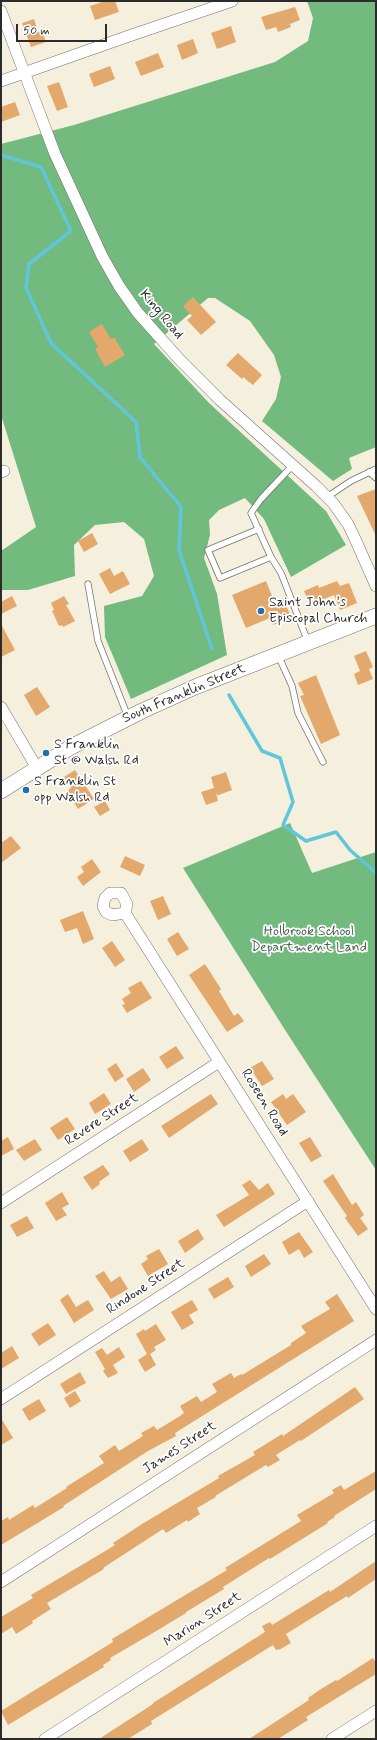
<!DOCTYPE html>
<html>
<head>
<meta charset="utf-8">
<style>
  body { margin:0 }
  #map { position:relative; width:377px; height:1740px; overflow:hidden; background:#f5efde; font-family:Mynerve,sans-serif }
  canvas { display:block }
  .frame { position:absolute; inset:0; border:2px solid #2b2b2b; pointer-events:none }
  .scale { position:absolute; left:16px; top:24px; width:91px; height:18px; box-sizing:border-box; border:2px solid #2b2b2b; border-top:0; padding-left:5px; font-size:12px; line-height:14px; white-space:nowrap; color:#2b2b2b; -webkit-text-stroke:3px #fff; paint-order:stroke }
</style>
</head>
<body>
<div id="map">
<canvas width="377" height="1740"></canvas>
<div class="frame"></div>
<div class="scale">50 m</div>
</div>
<script>
const c = document.querySelector('canvas').getContext('2d');
c.lineJoin = 'round';
function paint(path, color) { c.fillStyle = color; c.fill(path, 'evenodd'); }
const poly = rows => new Path2D(rows.map(r => 'M' + r).join(''));
function strokePath(path, color, width, dash) { c.strokeStyle = color; c.lineWidth = width; c.lineCap = dash ? 'butt' : 'round'; c.setLineDash(dash || []); c.stroke(path); }
function write(font, color, halo, rows, align = 'center') {
  c.font = font + ' Mynerve,sans-serif'; c.lineWidth = 3.5; c.setLineDash([]); c.textBaseline = 'middle'; c.strokeStyle = halo; c.fillStyle = color; for (const [text, x, y, turn = 0] of rows) {
    c.save(); c.translate(x, y); c.rotate((+turn || 0) * Math.PI / 180); c.textAlign = isNaN(turn) ? turn : align; if (halo) c.strokeText(text, 0, 0); c.fillText(text, 0, 0); c.restore();
  }
}
const forest = poly([
  [307,1,376,1,376,447,349,458,352,469,333,481,262,421,276,399,281,377,274,355,250,321,215,298,208,298,154,344,209,403,326,511,346,545,291,577,264,519,245,498,219,510,209,520,210,535,204,558,217,594,227,655,131,699,105,637,104,606,142,596,154,576,144,539,124,522,95,525,74,545,75,576,28,590,1,590,1,551,36,527,1,415,1,144,74,125,275,62,308,41,313,18],
  [290,823,312,873,376,852,376,1170,287,1033,183,868]
]);
const stream = poly([
  [1,155,41,167,71,231,29,264,26,288,51,343,136,422,140,457,181,507,179,550,212,649],
  [229,695,262,751,280,758,293,802,283,825,306,841,336,832,350,850,376,873]
]);
const building = poly([
  [105,1,115,1,119,12,95,20,90,6],
  [295,7,300,20,290,24,291,27,278,32,276,27,266,30,261,17],
  [34,19,38,32,42,31,46,42,31,47,22,23],
  [231,26,236,42,217,49,211,33],
  [193,39,198,53,182,60,177,45],
  [158,53,164,67,141,76,135,62],
  [110,66,115,79,94,87,89,74],
  [59,82,68,107,57,111,47,86],
  [15,102,20,115,1,122,1,107],
  [193,297,216,322,201,335,187,320,192,316,183,306],
  [102,324,111,339,114,337,125,355,105,367,95,349,98,347,89,332],
  [238,353,262,375,253,385,243,377,242,379,226,365],
  [376,489,376,536,357,496],
  [92,533,98,544,84,552,78,541],
  [110,568,114,576,123,571,130,584,110,594,99,574],
  [266,581,274,601,283,598,291,617,273,625,270,618,246,628,232,595],
  [337,581,340,586,349,583,357,603,340,610,334,595,310,605,304,591,318,585,319,588],
  [12,596,17,606,1,614,1,602],
  [64,596,69,604,66,605,75,621,63,627,62,625,59,626,52,611,54,610,51,603],
  [1,624,15,650,1,657],
  [366,651,373,667,369,669,373,679,358,685,354,674,360,671,354,656],
  [316,675,340,735,321,744,300,696,304,695,298,683],
  [37,687,50,707,36,716,24,695],
  [75,770,94,799,78,809,67,791,71,788,64,777],
  [226,772,232,790,216,796,216,793,218,801,206,805,201,792,214,788,211,777],
  [105,801,110,810,100,816,94,807],
  [11,836,21,848,1,863,1,843],
  [125,856,145,865,140,876,120,867],
  [92,859,101,872,83,886,77,877,84,872,81,867],
  [163,896,171,914,158,920,150,901],
  [83,911,94,939,83,944,77,928,65,932,60,920],
  [178,932,189,949,177,956,167,939],
  [112,941,125,960,115,967,102,948],
  [205,964,221,989,219,991,234,1016,238,1013,244,1021,227,1032,189,975],
  [141,981,152,998,127,1013,122,1005,125,1004,122,999,131,993,128,988],
  [176,1046,184,1058,167,1069,159,1057],
  [262,1061,274,1079,262,1086,250,1068],
  [116,1063,124,1076,115,1082,107,1069],
  [143,1068,151,1080,134,1092,126,1079],
  [104,1093,111,1104,95,1114,89,1103],
  [211,1094,218,1104,169,1138,161,1126],
  [283,1094,286,1099,293,1094,306,1112,287,1125,271,1102],
  [67,1117,75,1129,58,1140,50,1128],
  [8,1137,14,1149,1,1156,1,1141],
  [310,1137,322,1156,311,1162,299,1143],
  [35,1139,42,1150,24,1161,16,1150],
  [142,1139,149,1150,130,1162,123,1151],
  [103,1165,110,1174,99,1182,100,1184,92,1190,83,1177],
  [333,1174,352,1205,356,1202,364,1215,360,1218,368,1229,358,1236,345,1218,347,1216,323,1181],
  [250,1180,259,1190,268,1183,275,1194,224,1227,216,1215,249,1195,242,1185],
  [62,1192,69,1204,62,1208,67,1215,56,1221,45,1203],
  [27,1216,34,1228,17,1237,10,1225],
  [198,1229,204,1239,185,1253,178,1241],
  [299,1232,313,1252,304,1258,299,1249,289,1255,282,1242],
  [159,1249,168,1264,148,1276,141,1264,148,1259,146,1256],
  [264,1254,271,1264,251,1277,245,1266],
  [104,1271,111,1282,120,1276,128,1289,111,1299,95,1276],
  [228,1277,234,1287,214,1299,208,1289],
  [68,1294,76,1307,88,1300,94,1310,74,1323,60,1300],
  [337,1294,354,1321,175,1433,176,1436,148,1451,63,1506,64,1507,1,1545,1,1521,8,1517,9,1520,33,1505,35,1508,67,1488,66,1487,104,1463,99,1456,115,1445,119,1451,143,1436,141,1433,154,1426,157,1430,180,1416,184,1413,180,1406,197,1396,201,1402,217,1392,212,1384,231,1373,234,1378,241,1374,242,1375,291,1345,291,1343,306,1333,301,1326,330,1309,325,1302],
  [192,1300,198,1310,189,1315,194,1323,182,1330,171,1312],
  [48,1323,56,1335,39,1346,31,1334],
  [156,1324,166,1340,154,1347,156,1350,150,1354,156,1365,145,1372,138,1360,147,1354,136,1334,144,1329,145,1331],
  [12,1346,19,1358,1,1369,1,1353],
  [119,1347,125,1357,113,1365,118,1373,108,1378,103,1371,105,1369,95,1352,102,1348,107,1355],
  [80,1372,86,1383,66,1394,60,1384],
  [355,1387,364,1399,301,1441,300,1440,276,1455,280,1460,268,1467,266,1465,215,1496,216,1497,197,1508,200,1514,188,1522,187,1520,166,1533,163,1529,103,1568,104,1569,47,1603,51,1609,32,1621,33,1623,16,1634,12,1627,1,1634,1,1617,33,1598,31,1595,107,1550,115,1545,113,1543,142,1524,219,1478,218,1476,255,1455,253,1452,282,1434,283,1436],
  [75,1391,81,1401,70,1408,64,1398],
  [39,1399,46,1411,29,1421,22,1409],
  [1,1418,13,1438,1,1445],
  [376,1471,376,1489,334,1516,335,1517,327,1522,328,1523,270,1559,269,1558,223,1587,224,1589,186,1612,186,1613,158,1630,110,1658,111,1660,103,1665,104,1667,8,1725,1,1711,113,1642,112,1639,227,1570,225,1568,301,1521,297,1515,334,1493,332,1490,341,1485,344,1490],
  [376,1561,376,1579,348,1598,347,1596,286,1634,291,1643,279,1650,279,1649,276,1650,273,1645,151,1721,152,1724,128,1739,99,1739,153,1704,153,1703,265,1632,262,1626,270,1622,272,1625,329,1590,330,1592],
  [373,1658,376,1663,376,1674,306,1717,308,1720,278,1739,249,1739,309,1700,308,1698,321,1689,336,1680,337,1681]
]);
const service = poly([
  [293,465,261,499,251,513,271,557,281,573,308,642],
  [369,472,376,478],
  [327,497,351,481,376,469],
  [259,529,208,550,220,578,271,557],
  [88,584,98,641,128,717],
  [278,655,292,686,298,713,323,762]
]);
const minor = poly([
  [1,11,55,154,102,256,119,286,138,313,179,359,220,400,316,486,333,503,348,524,356,541,376,586],
  [1,81,126,37,232,1],
  [1,472,4,471],
  [1,707,37,768],
  [125,913,112,915,106,912,103,906,105,898,110,893,121,893,127,904,125,913,376,1309],
  [1,1203,219,1062],
  [1,1399,308,1201],
  [1,1582,376,1340],
  [45,1739,376,1526],
  [332,1739,376,1711]
]);
const secondary = poly([
  [1,791,71,747,142,711,195,687,376,616]
]);
const markers = [
  [261,611,4,"#1f6fb2"],
  [46,753,4,"#1f6fb2"],
  [26,790,4,"#1f6fb2"]
];
const streetNames = [
  ["King Road",161,315,50],
  ["South Franklin Street",184,694,-23],
  ["Roseen Road",264,1103,58],
  ["Revere Street",102,1120,-33],
  ["Rindone Street",146,1287,-33],
  ["James Street",180,1448,-33],
  ["Marion Street",203,1620,-33]
];
const poiNames = [
  ["Saint John's",269,603],
  ["Episcopal Church",269,619],
  ["S Franklin",54,745],
  ["St @ Walsh Rd",54,761],
  ["S Franklin St",34,782],
  ["opp Walsh Rd",34,798]
];
const parkNames = [
  ["Holbrook School",309,932],
  ["Department Land",309,948]
];
paint(forest, '#73ba7f');
strokePath(stream, '#60c6dc', 3.5);
paint(building, '#e3a86b');
strokePath(service, '#72706a', 7);
strokePath(minor, '#72706a', 12);
strokePath(secondary, '#72706a', 16);
strokePath(service, '#fff', 5.5);
strokePath(minor, '#fff', 11);
strokePath(secondary, '#fff', 15);
for (const [x, y, r, color] of markers) { const dot = new Path2D(); dot.arc(x, y, r, 0, 2 * Math.PI); c.fillStyle = color; c.fill(dot); strokePath(dot, '#fff', 1.5); }
write('14px', '#2b2b2b', '#fff', streetNames);
write('14px', '#2b2b2b', '#fff', poiNames, 'left');
write('14px', '#49604b', '#fff', parkNames);
</script>
</body>
</html>
